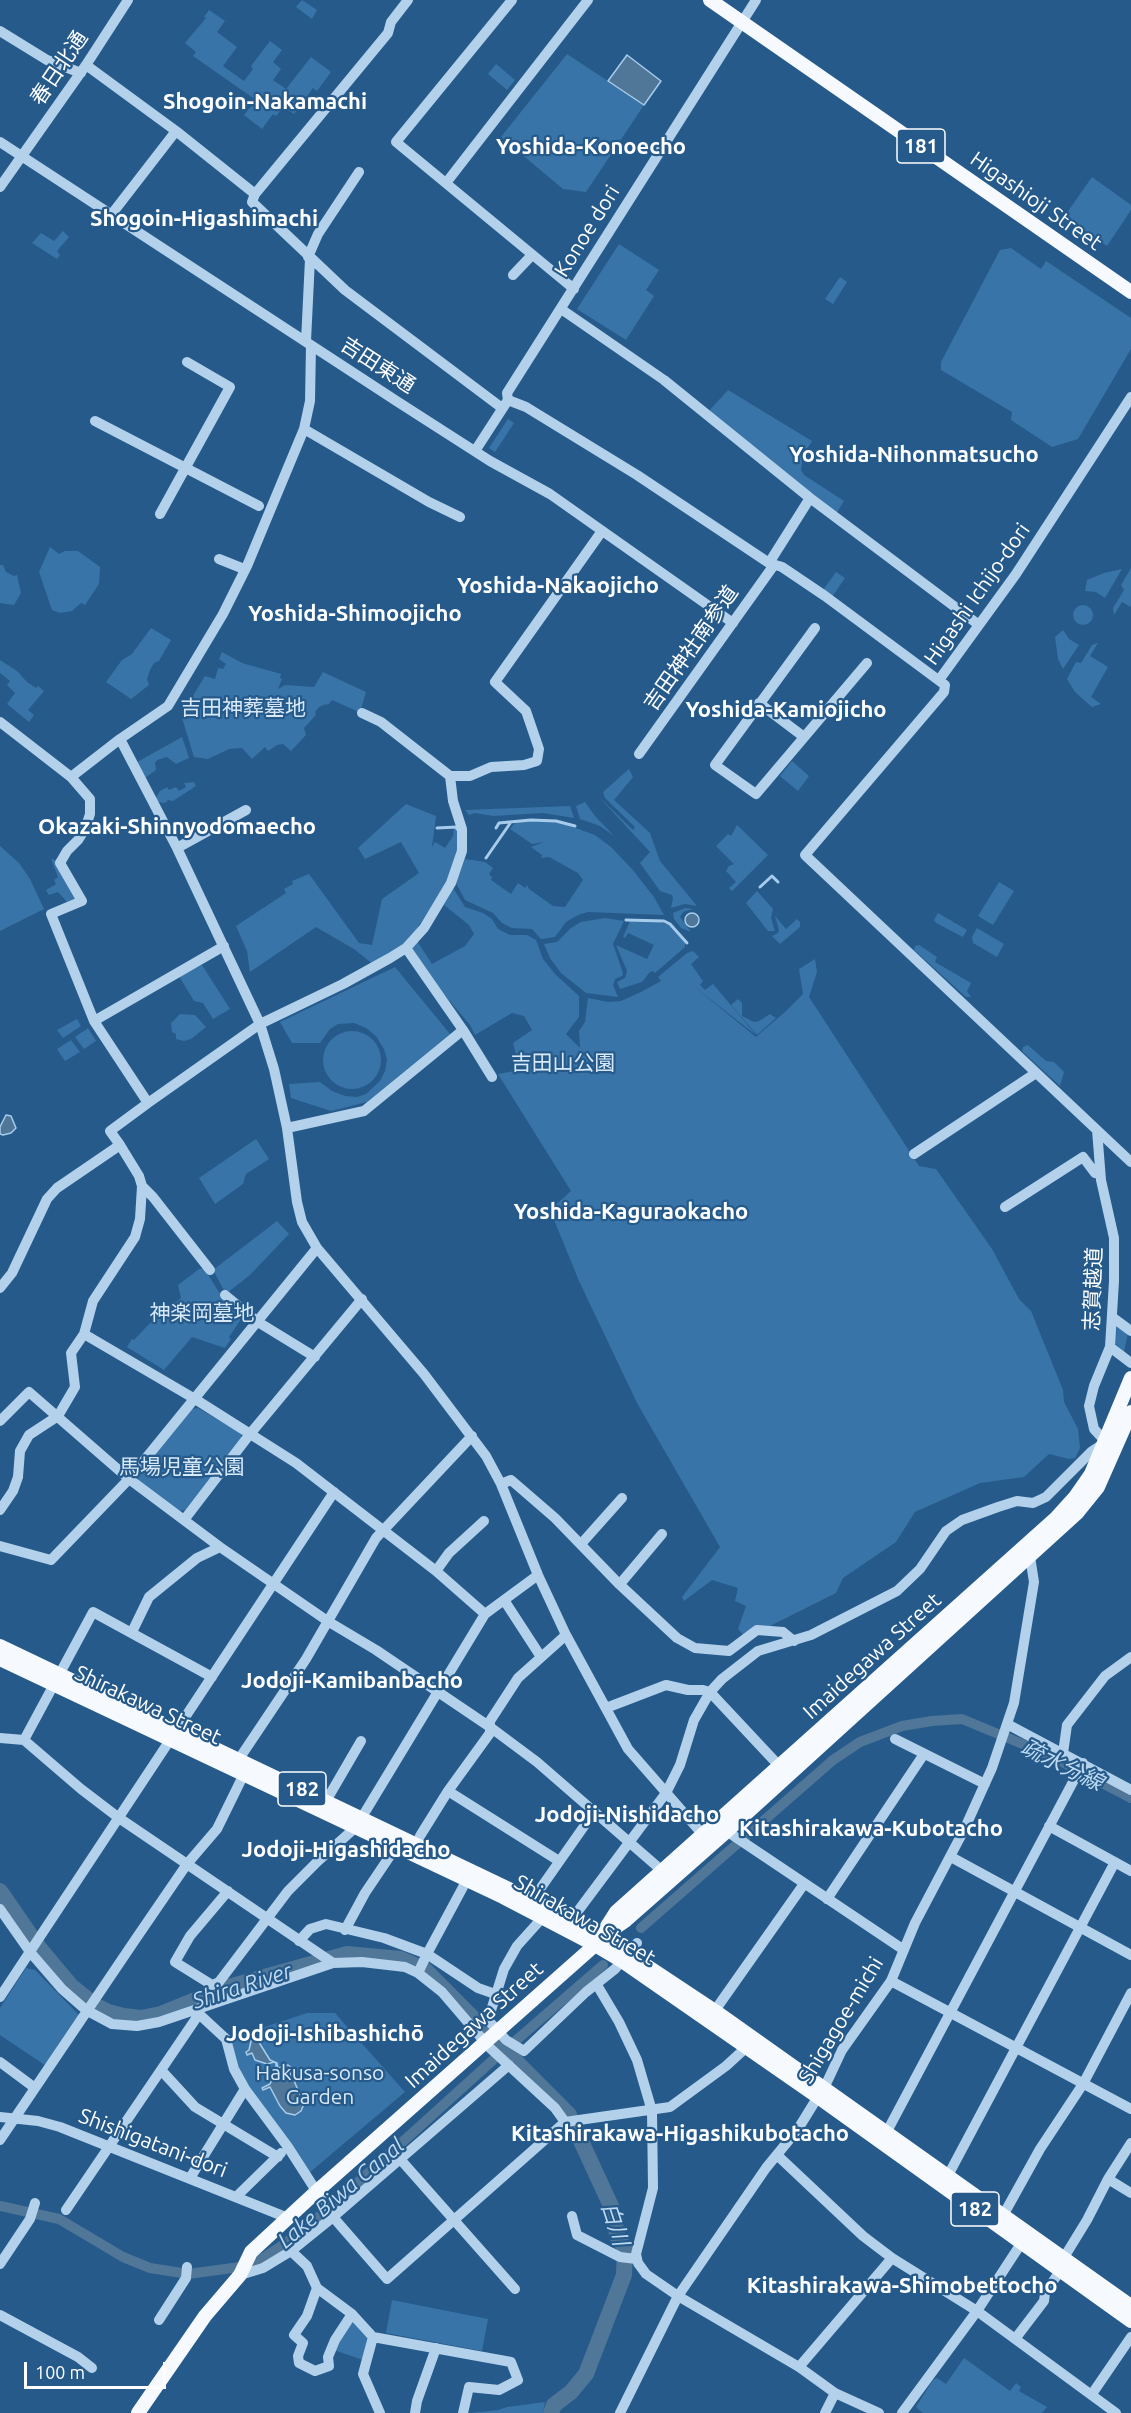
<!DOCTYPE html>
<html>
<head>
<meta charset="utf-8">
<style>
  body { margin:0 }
  #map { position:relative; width:1131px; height:2413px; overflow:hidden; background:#255a8b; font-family:Ubuntu,sans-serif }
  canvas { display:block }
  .scale { position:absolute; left:24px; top:2362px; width:142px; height:27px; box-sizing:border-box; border:3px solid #fff; border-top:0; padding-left:8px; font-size:18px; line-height:21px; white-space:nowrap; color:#fff; -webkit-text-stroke:4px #255a8b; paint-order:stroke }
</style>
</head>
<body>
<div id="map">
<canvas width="1131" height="2413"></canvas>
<div class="scale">100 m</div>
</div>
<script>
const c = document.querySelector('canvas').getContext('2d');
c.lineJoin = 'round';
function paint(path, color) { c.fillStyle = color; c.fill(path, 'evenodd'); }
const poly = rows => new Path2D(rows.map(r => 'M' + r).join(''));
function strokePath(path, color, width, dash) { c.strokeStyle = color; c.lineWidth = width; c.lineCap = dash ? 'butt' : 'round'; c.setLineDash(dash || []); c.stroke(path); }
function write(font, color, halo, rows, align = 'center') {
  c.font = font + ' Ubuntu,"Noto Sans JP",sans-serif'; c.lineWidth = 4.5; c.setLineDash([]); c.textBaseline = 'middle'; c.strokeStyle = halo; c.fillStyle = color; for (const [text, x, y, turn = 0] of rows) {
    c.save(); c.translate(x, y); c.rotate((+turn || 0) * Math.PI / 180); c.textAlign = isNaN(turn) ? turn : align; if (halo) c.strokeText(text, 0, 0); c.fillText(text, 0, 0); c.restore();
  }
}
const green = poly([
  [302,0,317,10,312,19,296,7],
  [209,10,225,21,217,32,237,47,223,66,244,81,253,69,251,66,270,41,282,50,273,62,281,69,273,80,286,89,311,57,331,72,317,91,313,88,294,114,283,107,276,116,273,114,262,129,244,115,256,100,193,56,196,52,185,43,206,18,204,17],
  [567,54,644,105,586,192,563,189,501,137],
  [496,64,515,80,507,90,488,74],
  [1092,177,1131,205,1131,210,1107,246,1064,217],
  [63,231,69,237,57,251,60,255,57,259,32,243,41,233,54,241],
  [619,244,659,270,646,290,654,296,626,340,577,309],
  [1011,248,1041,269,1046,261,1131,318,1131,349,1078,439,1052,447,1011,420,1012,412,941,370,941,362,1000,250],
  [840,277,847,282,833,304,825,299],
  [728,390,812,441,803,456,801,470,804,475,844,501,836,514,708,412],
  [508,419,514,423,495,452,489,448],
  [50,547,59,554,65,551,78,551,100,567,99,584,85,605,81,603,72,611,60,613,52,610,39,572],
  [0,565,3,565,6,572,14,576,17,575,21,593,14,605,0,603],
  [1131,568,1131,607,1122,602,1114,615,1113,608,1124,590,1121,585],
  [1122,569,1105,598,1096,592,1085,591,1087,580,1104,573],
  [836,572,845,578,832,597,823,590],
  '1073 615a10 10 0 1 1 20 0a10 10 0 1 1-20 0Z',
  [151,628,171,640,159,661,154,663,150,670,147,679,149,685,131,699,106,682,122,660,132,654],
  [1063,630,1069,639,1079,645,1063,669,1058,659,1055,637],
  [1098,643,1090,656,1108,667,1091,697,1101,704,1092,707,1075,692,1067,679,1076,662,1081,663,1092,645],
  [222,652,242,663,281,674,280,678,282,679,278,689,285,685,314,687,323,672,366,692,361,709,359,712,332,700,328,705,326,704,319,707,315,712,316,715,304,728,306,735,291,751,283,744,277,745,268,751,265,747,252,759,242,748,229,749,208,759,194,757,182,718,186,715,194,694,205,676,215,679,218,668,223,669,226,664,219,659],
  [0,660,17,671,27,682,36,688,38,686,44,691,28,710,34,715,29,722,7,704,15,693,7,685,10,681,0,673],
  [182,737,189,758,176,764,167,757,157,760,155,763,156,770,145,778,137,763,139,761],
  [792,761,809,776,798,791,780,776],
  [629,769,633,777,614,800,650,833,660,861,697,906,685,904,671,908,673,898,672,895,660,891,640,863,650,852,599,797,633,830,635,827,605,798,603,792],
  [194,782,196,786,173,801,168,800,165,803,157,802,155,799,160,791,167,787,169,790,176,787,179,791,186,787,184,783],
  [585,802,595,816,614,836,600,826,580,819,576,806],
  [406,804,436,816,432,847,435,842,445,848,453,836,454,827,457,825,457,851,448,880,411,938,374,965,354,949,316,927,250,972,247,951,236,926,286,893,284,889,293,884,292,881,309,874,359,943,372,945,382,899,419,873,401,842,365,859,358,848],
  [570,806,574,818,543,813,493,816,475,813,469,815,465,810],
  [532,820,556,821,595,835,611,847,632,869,654,897,664,915,588,912,578,915,566,922,555,937,541,939,532,929,512,928,502,923,493,913,465,900,456,883,465,859,485,862,493,868,489,874,492,877,491,880,511,894,518,883,525,888,527,885,529,889,553,906,565,907,583,880,578,873,549,857,541,858,542,855,531,847,544,842,532,844,510,829,514,824,520,821],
  [737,825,768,855,732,891,729,888,736,882,726,871,729,866,734,864,716,846,728,834,731,836],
  [0,846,19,863,30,879,44,909,0,931],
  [51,859,56,860,77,898,67,902,58,892,49,895,46,890,56,884,54,880,58,877],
  [999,882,1014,891,993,925,978,916],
  [453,888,465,907,483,913,492,919,498,929,510,935,527,935,536,940,543,959,555,974,579,996,579,1017,566,1034,580,1048,579,1031,585,1022,588,998,608,1002,621,1001,641,992,661,981,658,977,687,953,693,951,699,957,691,964,703,981,700,985,705,990,713,984,756,1035,692,985,756,1037,786,1011,803,994,799,969,815,959,817,972,809,997,919,1166,936,1169,992,1249,1019,1299,1031,1311,1063,1390,1064,1402,1078,1429,1080,1448,1075,1458,1069,1459,1049,1454,1024,1477,980,1483,915,1512,896,1542,843,1578,836,1593,746,1638,738,1629,746,1606,735,1601,738,1588,712,1580,684,1601,682,1597,720,1547,637,1403,579,1281,550,1210,571,1191,498,1074,520,1070,513,1043,532,1030,524,1016,512,1013,475,1035,470,1025,416,961,410,949,417,941,432,964,465,946,474,934,469,925,444,905],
  [757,891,773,909,771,918,775,931,768,931,746,903],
  [685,908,693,909,683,912,680,917,691,932,681,928,674,919,673,913],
  [938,913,967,930,963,937,936,923,934,920],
  [775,916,786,929,797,919,800,922,800,927,780,944,772,936,778,933,779,930],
  [605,918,624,921,613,944,623,973,622,976,615,979,613,985,618,997,586,993,561,973,550,958,544,944,557,942,571,928,581,922],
  [654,920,669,925,685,942,685,947,655,973,653,971,650,972,642,982,620,989,617,982,625,978,627,971,616,945,647,959,654,945,628,933,625,938,623,937,630,921],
  [977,928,1004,944,997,957,973,943,972,937],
  [919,945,937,957,935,962,971,983,967,991,971,997,966,997,914,950,915,946],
  [202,965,230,1009,213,1019,203,1003,194,1001,179,976],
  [395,967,450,1034,367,1102,331,1111,291,1098,289,1084,320,1082,332,1091,345,1096,357,1097,366,1094,380,1081,385,1071,387,1060,384,1049,376,1036,366,1028,354,1023,338,1024,330,1029,320,1043,292,1043,280,1022],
  [738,999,742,1003,742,1016,754,1022,759,1021,770,1014,776,1018,757,1035,731,1005],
  [180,1014,195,1015,206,1027,191,1039,184,1041,176,1039,176,1034,172,1032,171,1023],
  [77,1019,81,1026,63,1038,57,1030],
  [88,1028,96,1041,84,1049,75,1037],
  '323 1060a29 29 0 1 1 58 0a29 29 0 1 1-58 0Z',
  [71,1040,80,1052,65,1061,57,1049],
  [1028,1045,1046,1061,1054,1062,1064,1072,1060,1086,1022,1051,1023,1047],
  [256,1139,269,1159,246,1174,243,1184,215,1204,199,1178],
  [277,1221,289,1234,250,1275,226,1294,213,1270],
  [204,1268,222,1297,243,1316,229,1337,231,1339,225,1348,192,1337,164,1370,127,1347,132,1339,134,1340,148,1325,181,1298,178,1285,199,1269],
  [1117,1327,1128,1333,1124,1352,1115,1343],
  [198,1408,241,1433,241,1439,185,1510,178,1511,138,1482,138,1475,192,1409],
  [26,1968,35,1970,79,2015,46,2066,0,2035,0,2008],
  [307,2013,335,2013,405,2092,309,2173,247,2087,236,2067,231,2038],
  [392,2300,488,2319,482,2351,386,2333],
  [352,2314,373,2337,366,2361,331,2349],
  [964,2358,1010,2391,1016,2383,1021,2387,1019,2391,1047,2407,1042,2413,923,2413,916,2407,933,2380,937,2378,946,2384],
  [545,2402,543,2413,470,2413,498,2410,507,2407]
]);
const water = poly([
  [627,55,661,81,644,105,608,81,627,55],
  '685 920a7 7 0 1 1 14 0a7 7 0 1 1-14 0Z',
  [6,1115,11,1116,16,1128,11,1133,3,1135,0,1134,0,1127,6,1115],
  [255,2036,270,2060,277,2063,278,2068,288,2065,292,2068,290,2075,296,2078,295,2083,304,2104,301,2111,295,2115,286,2113,280,2106,270,2087,263,2090,262,2088,270,2084,276,2070,276,2063,274,2062,267,2064,255,2060,252,2053,247,2055,246,2052,249,2050,252,2037,255,2036]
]);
const stream = poly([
  [437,828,457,827,457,829],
  [496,828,499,823,531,820,556,821,575,826],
  [486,858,511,822],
  [760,887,772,876,778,882],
  [626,920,664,921,670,924,687,943]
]);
const canal = poly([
  [641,1928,833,1760,860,1742,902,1726,932,1721,962,1719,1049,1755,1131,1798],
  [513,2043,603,1965],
  [0,2206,59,2219,123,2257,150,2268,188,2274,240,2267,258,2261,280,2247,324,2213,493,2060]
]);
const river = poly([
  [0,1891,40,1949,71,1986,96,2006,108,2012,124,2016,141,2018,161,2014,225,1988,347,1954,401,1959,424,1969,569,2115,611,2206,618,2238,625,2248,624,2275,586,2374,571,2392,554,2405,551,2413]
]);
const minor = poly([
  [512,0,396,142,574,289],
  [0,31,47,60,81,73],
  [86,65,176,131,255,194,252,202,345,290,502,408],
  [0,142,398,402,490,461,550,494,733,623],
  [446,183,588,0],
  [0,187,86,65,128,0],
  [255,194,388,33,391,22,408,0],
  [111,215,176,131],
  [308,257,318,234,359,172],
  [513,275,532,255],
  [561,309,664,380,810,498,979,625],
  [306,341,310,259],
  [508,400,526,407,637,475,769,563,782,567,825,596,945,685,944,692,805,855,1131,1162],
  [95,421,259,506],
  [304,429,429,502,460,517],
  [475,451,508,400,507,393,756,0],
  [160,514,230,387,187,362],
  [219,559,244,569],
  [769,563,810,498],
  [815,628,715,765,756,794,867,663],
  [939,680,1016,574,1131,397],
  [759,703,804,737],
  [362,713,381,722,450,776],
  [0,722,71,777,90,799,90,814,85,829,78,840,67,851,60,863,82,901,51,914,94,1021,148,1103,260,1024,343,984,390,958,406,948,424,928,451,883,462,851,462,829,453,801,450,776,470,776,491,767,524,765,537,761,539,749,526,711,495,682,602,531],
  [120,739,177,848,260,1024,274,1069,287,1128,297,1202,302,1222,317,1248,424,1374,486,1456,501,1484,538,1575,566,1635,628,1749,711,1844],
  [639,754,774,565],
  [71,777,120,739,168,706,223,614,247,566,304,429,310,401,311,345],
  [177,848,246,810],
  [406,948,463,1030,492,1077],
  [94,1021,224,946],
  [287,1128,364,1111,463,1030],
  [120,1145,110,1131,148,1103],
  [914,1154,1036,1073],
  [142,1186,153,1197,210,1270],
  [1005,1207,1083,1157,1095,1173,1100,1174],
  [0,1288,12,1273,47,1199,57,1188,120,1145,139,1176,142,1186,140,1219,135,1237,93,1301,84,1334,71,1353,75,1387,58,1416,29,1435,20,1451,18,1477,13,1491,0,1510],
  [225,1295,258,1322,315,1357],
  [1112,1317,1131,1331],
  [84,1334,195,1399,296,1463,436,1571,485,1614],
  [1110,1347,1131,1363],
  [0,1421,29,1392,129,1479,220,1547,329,1622,376,1650,490,1727,537,1762,667,1875],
  [501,1484,511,1480,518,1486,555,1518,618,1583,677,1638,695,1648,729,1651,757,1630,783,1632,794,1641],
  [184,1520,250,1434,362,1299],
  [581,1544,622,1498],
  [0,1546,51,1560,129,1479,317,1248],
  [436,1571,449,1553,484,1521],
  [620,1584,662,1534],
  [504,1600,541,1657],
  [132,1632,149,1597,197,1558,220,1547],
  [606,1708,666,1685,688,1690,703,1690,710,1692,783,1770],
  [1007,1724,1131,1790],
  [0,1738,24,1740,81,1789,119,1818,333,1963],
  [895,1739,985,1784],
  [24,1740,93,1612,212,1677],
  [1063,1753,1067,1725,1105,1676,1131,1657],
  [448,1791,559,1861],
  [322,1808,361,1741],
  [1049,1826,1131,1871],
  [722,1828,904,1950],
  [414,1851,420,1836,448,1791,490,1733,490,1721,518,1678,566,1635],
  [951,1857,1131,1955],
  [228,1891,190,1936,175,1962,212,1985,219,1982,288,1891,318,1861,356,1827,485,1614,538,1575],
  [533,1899,594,1812],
  [827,1899,924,1754],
  [0,1909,30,1952,62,1989,86,2010,112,2024,137,2026,159,2022,333,1963,362,1962,405,1967,418,1973,442,1992,490,2048,555,2108,565,2122,670,2107,726,2066,750,2044],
  [543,1917,517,1946,504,1969,488,2020,506,2040,524,2051,586,1992,615,1969,637,1943],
  [572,1919,666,1793,680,1765,694,1720,710,1692,722,1679,758,1651,811,1635,897,1591,920,1569,946,1531,962,1520,998,1507,1017,1501,1033,1503,1046,1497,1091,1452,1106,1442,1094,1429,1089,1406,1094,1386,1110,1347,1114,1281,1114,1238,1101,1180,1097,1130],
  [345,1930,365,1893,396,1847],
  [299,1941,310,1929,326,1924,384,1938,427,1954,470,1874],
  [418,1973,427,1954,478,1988,495,1994],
  [891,1981,1131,2109],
  [597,1985,619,2022,637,2060,652,2111,653,2188,636,2254,638,2263,646,2274,678,2296,799,2367,835,2393,825,2413],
  [0,1997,334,1492],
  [199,2014,226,2039,234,2069,245,2089,288,2147,333,2217,291,2251,307,2266,317,2288,352,2314,373,2337,511,2362,518,2380,499,2390,469,2387,463,2413],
  [711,2016,804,1884],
  [0,2062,35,2088],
  [509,2065,333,2217,387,2279,565,2122],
  [161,2070,195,2107,278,2157],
  [0,2117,38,2121,60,2127,288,2218],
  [883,2139,1083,1763],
  [0,2140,135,1940,187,1864,217,1829,244,1774,239,1759,306,1659,376,1538,472,1436],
  [777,2155,863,2236,892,2258,977,2311,1116,2413],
  [400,2159,515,2289],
  [190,2178,245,2089],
  [1108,2179,1131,2193],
  [944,2183,1115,1862],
  [237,2196,281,2153],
  [66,2210,199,2014,198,2009],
  [572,2216,577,2235,620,2257,636,2259],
  [1000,2221,1040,2149,1083,2084,1131,1993],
  [0,2264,30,2219,35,2203],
  [1060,2264,1087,2220,1108,2179,1131,2143],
  [240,2275,263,2268,291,2251],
  [317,2288,307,2316,294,2335,303,2343,298,2356,299,2363,315,2371,329,2366,328,2357,335,2340,352,2314],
  [0,2315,78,2357,92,2368],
  [159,2320,186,2278,187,2267],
  [373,2337,363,2374,380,2413],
  [1015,2339,1044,2301,1045,2293,1060,2271],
  [799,2367,892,2258],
  [835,2393,879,2413],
  [1092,2394,1131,2337],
  [415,2413,417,2401,436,2348],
  [620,2413,678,2296,766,2168,798,2129,827,2082,842,2050,891,1981,915,1923,964,1830,992,1768,1014,1703,1034,1582,1029,1550],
  [902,2413,977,2311,1026,2236]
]);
const major = poly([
  [710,0,1131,292],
  [0,1646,572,1919,629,1954,715,2011,1131,2306],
  [0,1659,503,1897,595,1945,622,1961,818,2097,1131,2321],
  [606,1934,625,1921,726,1832,1077,1513,1098,1487,1131,1412],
  [138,2413,205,2316,240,2275,251,2252,316,2192,595,1945,616,1912,1056,1518,1075,1497,1091,1474,1131,1378]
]);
const shields = [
  [921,146,48],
  [302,1789,48],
  [975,2209,48]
];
const shieldNames = [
  ["181",921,146],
  ["182",302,1789],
  ["182",975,2209]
];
const streetNames = [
  ["春日北通",59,68,-56],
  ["Higashioji Street",1036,201,35],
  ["Konoe dori",587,231,-58],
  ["吉田東通",378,365,33],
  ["Higashi Ichijo-dori",977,594,-55],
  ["吉田神社南参道",691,648,-55],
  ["志賀越道",1093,1289,-88],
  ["Imaidegawa Street",872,1656,-42],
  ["Shirakawa Street",148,1705,25],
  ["Shirakawa Street",585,1920,30],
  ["Shigagoe-michi",841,2020,-59],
  ["Imaidegawa Street",474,2025,-42],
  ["Shishigatani-dori",153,2143,21]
];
const parkNames = [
  ["吉田神葬墓地",243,708],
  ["吉田山公園",563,1063],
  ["神楽岡墓地",202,1313],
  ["馬場児童公園",182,1467],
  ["Hakusa-sonso",320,2073],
  ["Garden",320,2097]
];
const neighbourhoodNames = [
  ["Shogoin-Nakamachi",265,102],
  ["Yoshida-Konoecho",591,147],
  ["Shogoin-Higashimachi",204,219],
  ["Yoshida-Nihonmatsucho",914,455],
  ["Yoshida-Nakaojicho",558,586],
  ["Yoshida-Shimoojicho",355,614],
  ["Yoshida-Kamiojicho",786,710],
  ["Okazaki-Shinnyodomaecho",177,827],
  ["Yoshida-Kaguraokacho",631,1212],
  ["Jodoji-Kamibanbacho",352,1681],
  ["Jodoji-Nishidacho",627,1815],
  ["Kitashirakawa-Kubotacho",871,1829],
  ["Jodoji-Higashidacho",346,1850],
  ["Jodoji-Ishibashichō",325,2034],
  ["Kitashirakawa-Higashikubotacho",680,2134],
  ["Kitashirakawa-Shimobettocho",902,2286]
];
const waterNames = [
  ["疏水分線",1062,1765,26],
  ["Shira River",242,1986,-18],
  ["Lake Biwa Canal",341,2193,-40],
  ["白川",615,2224,72]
];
paint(green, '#3974a8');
paint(water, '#507698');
strokePath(water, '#a7cceb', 1.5);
strokePath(stream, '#a7cceb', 3);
strokePath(canal, '#507698', 10);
strokePath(river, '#507698', 16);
strokePath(minor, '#b3d1ea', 10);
strokePath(major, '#f6fafe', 14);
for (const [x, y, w] of shields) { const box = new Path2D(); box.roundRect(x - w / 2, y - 17, w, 34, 4.5); c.fillStyle = '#255a8b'; c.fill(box); strokePath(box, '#fff', 1.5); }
write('bold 20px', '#fff', null, shieldNames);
write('21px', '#fff', '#255a8b', streetNames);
write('21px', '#d7e9f8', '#255a8b', parkNames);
write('bold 22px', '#fff', '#255a8b', neighbourhoodNames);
write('italic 22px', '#bedaf1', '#255a8b', waterNames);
</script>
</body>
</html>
